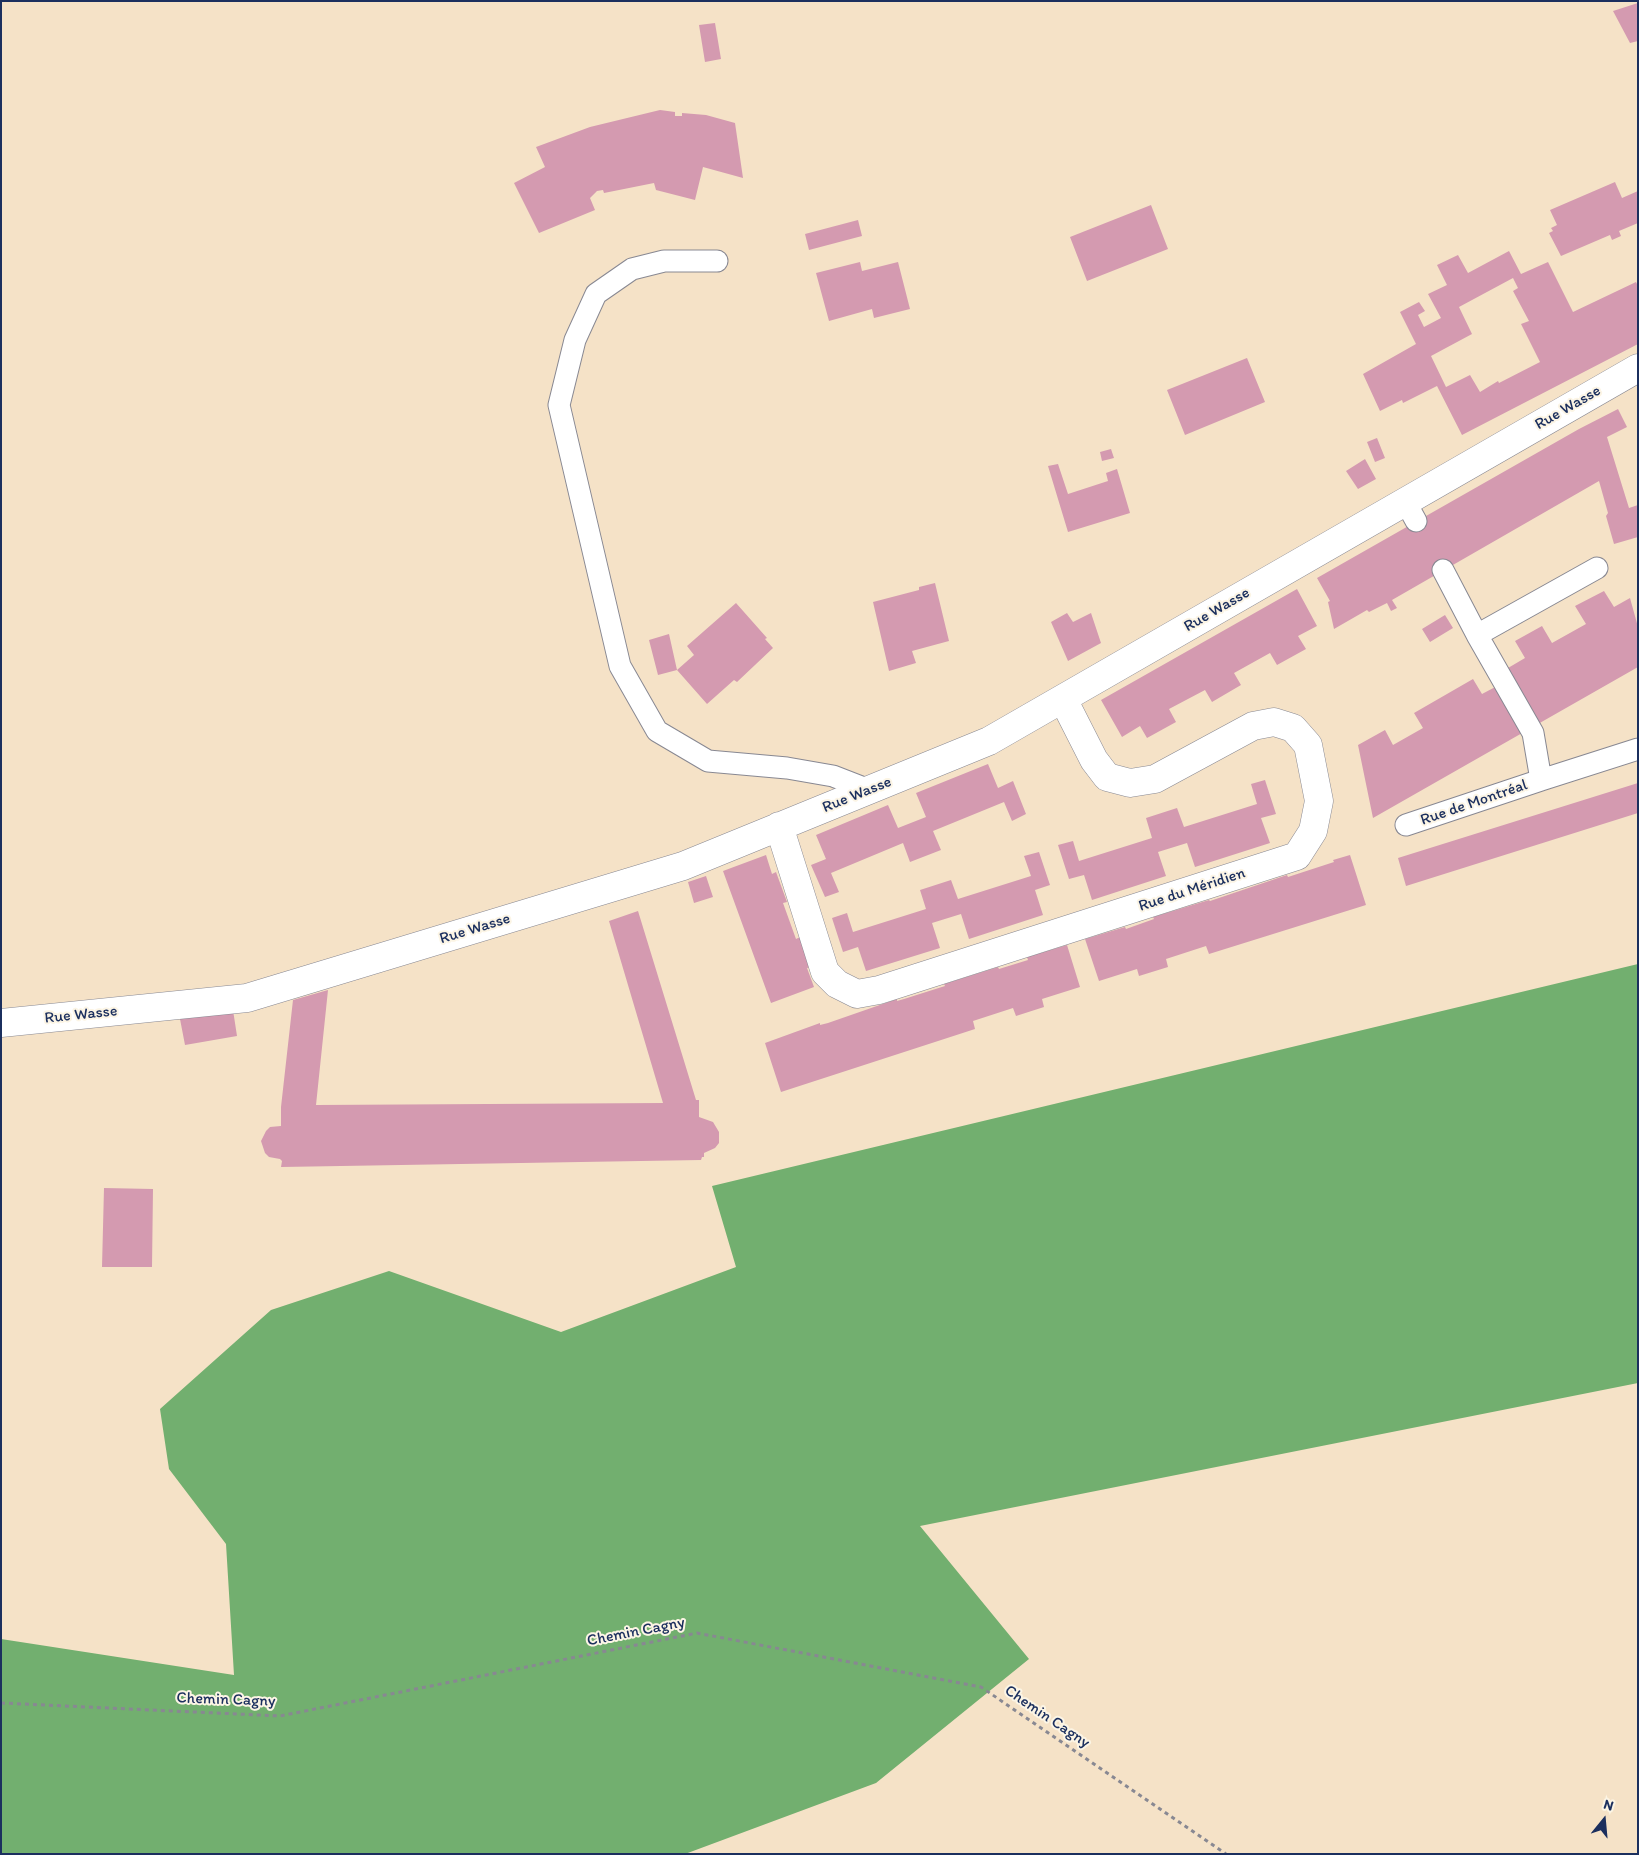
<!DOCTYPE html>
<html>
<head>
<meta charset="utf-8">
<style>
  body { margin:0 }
  #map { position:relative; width:1639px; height:1855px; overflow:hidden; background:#f5e2c7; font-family:Itim,sans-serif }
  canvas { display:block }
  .frame { position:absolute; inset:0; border:2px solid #1b2f5e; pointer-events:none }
  .north { position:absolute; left:1579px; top:1795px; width:50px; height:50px; -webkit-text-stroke:4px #fcf5e5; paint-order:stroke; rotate:17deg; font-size:14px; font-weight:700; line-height:20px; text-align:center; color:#1b2f5e }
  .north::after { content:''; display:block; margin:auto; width:18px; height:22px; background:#1b2f5e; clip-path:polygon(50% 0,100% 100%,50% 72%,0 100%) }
</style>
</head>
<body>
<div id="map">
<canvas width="1639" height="1855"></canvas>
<div class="frame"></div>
<div class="north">N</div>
</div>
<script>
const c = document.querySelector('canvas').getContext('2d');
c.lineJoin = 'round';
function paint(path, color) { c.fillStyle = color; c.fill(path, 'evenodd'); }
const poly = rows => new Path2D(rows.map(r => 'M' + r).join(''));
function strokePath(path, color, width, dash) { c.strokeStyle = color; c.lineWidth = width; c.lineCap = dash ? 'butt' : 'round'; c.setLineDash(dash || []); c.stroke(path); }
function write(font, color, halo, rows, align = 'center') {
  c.font = font + ' Itim,sans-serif'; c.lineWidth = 4; c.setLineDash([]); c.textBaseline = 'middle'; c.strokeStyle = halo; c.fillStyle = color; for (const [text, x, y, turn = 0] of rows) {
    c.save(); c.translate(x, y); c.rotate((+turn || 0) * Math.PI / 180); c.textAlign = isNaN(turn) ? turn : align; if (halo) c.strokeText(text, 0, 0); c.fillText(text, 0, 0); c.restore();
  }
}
const forest = poly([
  [1638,964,1638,1383,920,1526,1029,1659,876,1783,685,1854,1,1854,1,1639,234,1675,226,1544,169,1469,160,1409,271,1310,389,1271,561,1332,736,1267,712,1186]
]);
const building = poly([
  [1638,3,1638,41,1630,43,1613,11],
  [715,23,721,59,705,62,699,25],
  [660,110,675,112,675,116,682,116,682,113,706,115,735,123,743,178,703,167,695,200,656,190,654,183,604,193,603,190,597,191,590,198,595,210,539,233,514,183,545,167,536,147,590,127],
  [1615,182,1622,198,1638,191,1638,223,1619,231,1621,236,1612,240,1610,235,1561,256,1549,233,1553,231,1551,228,1557,225,1550,210],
  [1151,205,1168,249,1087,281,1070,237],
  [858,220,862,236,809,250,805,234],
  [1509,251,1521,274,1548,262,1573,312,1636,282,1638,286,1638,344,1462,435,1437,386,1403,403,1402,400,1380,411,1363,374,1416,344,1400,312,1419,302,1425,311,1418,315,1424,327,1441,318,1428,294,1447,285,1437,265,1458,255,1468,273],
  [1513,278,1518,288,1513,291,1529,321,1521,324,1540,362,1499,383,1498,381,1480,392,1470,375,1446,387,1431,356,1472,334,1459,307],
  [860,262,862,271,898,262,910,309,874,318,872,309,829,321,816,273],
  [1247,358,1265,402,1185,435,1167,390],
  [1618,409,1627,427,1607,437,1629,508,1638,505,1638,537,1614,544,1606,516,1608,513,1599,481,1392,600,1397,608,1391,611,1387,603,1369,612,1367,610,1334,629,1328,602,1330,601,1317,578,1579,429],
  [1377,438,1385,458,1375,462,1367,442],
  [1111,449,1114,458,1102,461,1100,452],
  [1365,459,1376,479,1358,489,1346,471],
  [1058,464,1068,494,1108,481,1106,473,1117,469,1130,513,1068,532,1048,466],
  [935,583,949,641,912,651,916,663,889,671,873,602,919,590,919,587],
  [1297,589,1317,626,1298,636,1306,649,1277,665,1270,653,1234,673,1241,685,1212,702,1205,690,1169,709,1176,722,1147,738,1140,726,1122,737,1101,700],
  [1604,591,1614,607,1630,598,1638,627,1638,667,1373,818,1358,745,1385,730,1393,745,1423,728,1414,713,1473,679,1482,694,1499,685,1508,668,1525,658,1515,641,1542,626,1552,643,1586,624,1575,606],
  [736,603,767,638,765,639,773,648,737,682,734,680,707,704,677,670,694,655,687,646],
  [1067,613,1073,622,1091,613,1101,643,1068,661,1051,622],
  [1445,615,1453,628,1430,642,1422,629],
  [669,634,677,670,658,675,649,640],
  [988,764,998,788,1013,781,1026,814,1012,821,1004,802,933,831,941,850,910,862,903,843,831,873,839,892,825,897,811,865,826,859,816,835,888,805,898,828,926,817,916,793],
  [1265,780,1276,814,1261,818,1270,843,1195,867,1187,843,1158,852,1166,876,1092,900,1084,875,1069,879,1058,845,1073,841,1079,861,1152,838,1146,818,1177,808,1184,827,1257,804,1251,784],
  [1638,783,1638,813,1406,886,1398,858],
  [1039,852,1050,885,1035,890,1043,915,969,939,961,914,932,923,940,948,866,971,858,947,843,952,832,918,847,913,853,932,926,909,920,890,951,880,958,899,1031,876,1024,856],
  [766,855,772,874,776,872,787,902,783,903,796,939,800,937,811,967,807,968,814,987,771,1003,723,871],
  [1350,855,1366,905,1209,954,1206,946,1166,959,1168,967,1139,976,1137,969,1099,981,1085,939,1125,927,1126,929,1154,919,1153,917,1209,900,1210,901,1287,875,1288,877,1334,862,1333,860],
  [706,876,713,897,694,903,688,882],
  [638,911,696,1100,699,1100,699,1117,713,1122,719,1132,719,1143,715,1148,704,1153,704,1157,702,1157,701,1160,281,1167,282,1161,280,1159,269,1157,265,1153,261,1141,266,1131,270,1127,281,1126,281,1107,293,1000,328,990,316,1105,663,1103,609,921],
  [1067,945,1080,987,1042,999,1044,1007,1016,1016,1013,1008,973,1021,975,1029,781,1092,765,1043,820,1023,820,1025,828,1023,897,999,897,1001,904,999,945,986,944,984,998,967,999,969,1028,960,1027,957],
  [233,1010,237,1036,185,1045,180,1019],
  [104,1188,153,1189,152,1267,102,1267]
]);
const path = poly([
  [1,1703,280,1716,697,1633,981,1687,1226,1854]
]);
const lane = poly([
  [717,261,664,261,632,269,596,294,575,340,559,405,620,666,657,731,708,761,787,768,833,776,869,790],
  [1405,501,1416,521],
  [1443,570,1477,635,1597,568],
  [1477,635,1533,733,1541,780,1638,749],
  [1406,825,1541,780]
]);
const street = poly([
  [779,826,825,972,837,984,857,994,879,990,1297,856,1313,831,1319,801,1308,745,1293,728,1274,722,1253,726,1155,779,1130,783,1107,777,1094,760,1063,699],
  [1,1023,247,998,683,866,989,741,1638,368]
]);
const streetNames = [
  ["Rue Wasse",1568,408,-30],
  ["Rue Wasse",1217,610,-30],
  ["Rue Wasse",857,795,-22],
  ["Rue de Montréal",1474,803,-19],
  ["Rue du Méridien",1192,890,-18],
  ["Rue Wasse",475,929,-17],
  ["Rue Wasse",81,1015,-6],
  ["Chemin Cagny",636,1632,-11],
  ["Chemin Cagny",226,1700,2],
  ["Chemin Cagny",1047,1717,34]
];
paint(forest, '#72af6f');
paint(building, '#d49ab0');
strokePath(lane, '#888892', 23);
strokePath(street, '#888892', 29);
strokePath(path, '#888892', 3, [4, 4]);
strokePath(lane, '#fff', 21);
strokePath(street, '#fff', 28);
write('16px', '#1b2f5e', '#fcf5e5', streetNames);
</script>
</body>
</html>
